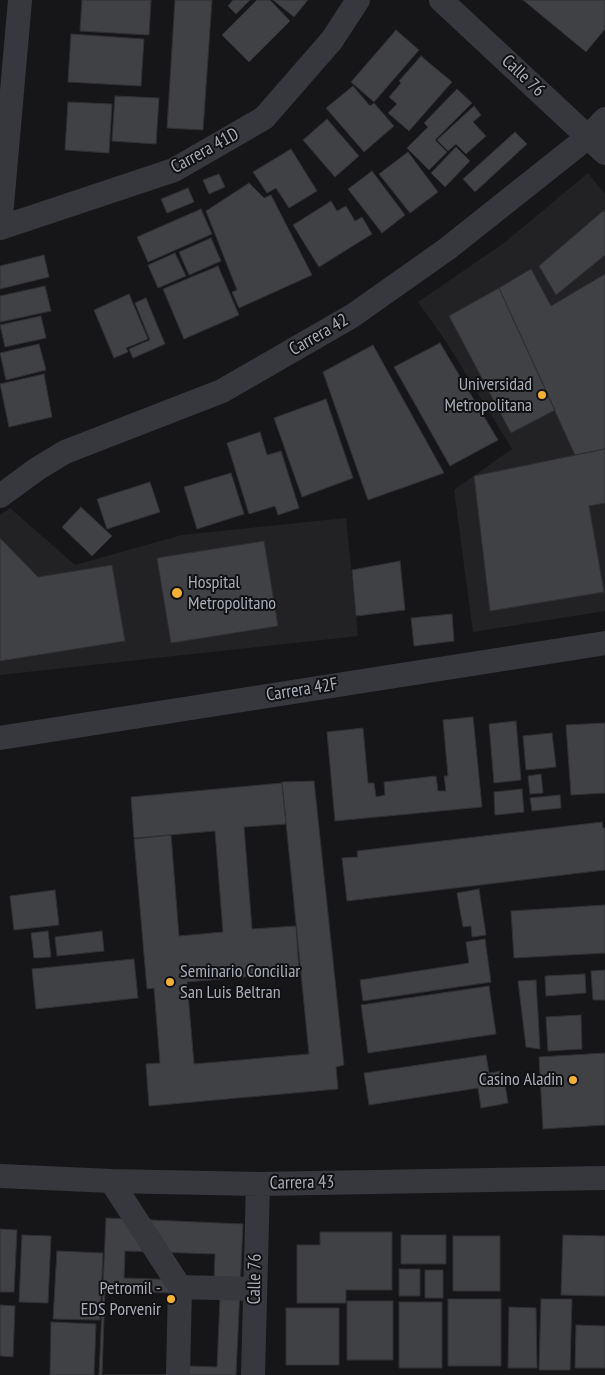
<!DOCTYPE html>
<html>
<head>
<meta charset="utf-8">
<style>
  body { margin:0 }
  canvas { display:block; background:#161618 }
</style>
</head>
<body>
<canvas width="605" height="1375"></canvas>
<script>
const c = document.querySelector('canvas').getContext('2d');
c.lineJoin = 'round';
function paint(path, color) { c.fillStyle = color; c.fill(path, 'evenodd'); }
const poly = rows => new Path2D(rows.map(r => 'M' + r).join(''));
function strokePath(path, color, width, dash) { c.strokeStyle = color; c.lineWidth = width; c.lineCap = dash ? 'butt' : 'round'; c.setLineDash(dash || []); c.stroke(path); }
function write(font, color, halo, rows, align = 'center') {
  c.font = font + ' "PT Sans Narrow",sans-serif'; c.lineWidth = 4; c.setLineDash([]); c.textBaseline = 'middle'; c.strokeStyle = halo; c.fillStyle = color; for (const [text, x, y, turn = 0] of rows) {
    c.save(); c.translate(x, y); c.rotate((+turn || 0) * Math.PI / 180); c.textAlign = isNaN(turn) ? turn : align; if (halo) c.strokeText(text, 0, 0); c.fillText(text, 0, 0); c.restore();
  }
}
const built = poly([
  [588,173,605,194,605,611,473,632,454,490,512,449,445,340,418,302,504,243],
  [10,508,75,565,182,535,346,518,358,636,0,675,0,515]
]);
const building = poly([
  [82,0,151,0,149,35,80,31,82,0],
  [175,0,212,0,203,130,167,128,175,0],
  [233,0,250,0,236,14,228,6,233,0],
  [257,0,270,0,290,21,249,62,222,35,257,0],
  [273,0,308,0,294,17,273,0],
  [523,0,605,0,605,29,586,52,523,0],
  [396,30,419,50,374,102,351,82,396,30],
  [71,34,144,39,141,86,68,82,71,34],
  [421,56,452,82,409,131,388,113,397,104,389,97,401,83,399,81,421,56],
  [353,86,370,106,374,103,394,126,364,152,326,108,353,86],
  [457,89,472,103,435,140,447,152,429,170,407,148,428,127,424,123,457,89],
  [115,96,159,98,156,144,112,141,115,96],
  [68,102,112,104,109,153,65,150,68,102],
  [474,106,481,115,473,122,486,136,466,154,456,144,448,151,437,140,474,106],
  [327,119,359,156,335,177,303,140,327,119],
  [515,132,527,144,475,192,463,179,515,132],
  [456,147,470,161,445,187,431,173,456,147],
  [291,149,317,191,289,208,276,188,267,193,253,172,291,149],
  [408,152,438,192,410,213,379,174,408,152],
  [372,171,405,215,382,233,348,189,372,171],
  [219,174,225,187,209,194,203,180,219,174],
  [249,183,264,198,271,195,312,275,239,308,232,292,237,290,206,211,249,183],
  [188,188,194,202,167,213,161,199,188,188],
  [331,201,337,211,346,206,355,221,362,217,372,234,319,267,293,225,331,201],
  [201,209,212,234,148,262,137,237,201,209],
  [603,211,605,213,605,255,556,295,539,266,603,211],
  [211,238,221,261,189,275,179,252,211,238],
  [175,253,186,276,158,288,148,265,175,253],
  [44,255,49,277,0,289,0,266,44,255],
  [218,266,239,315,184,339,163,289,218,266],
  [531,269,551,306,605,274,605,449,575,455,499,288,531,269],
  [45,286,51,311,0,322,0,296,45,286],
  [499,288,555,410,511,433,449,316,499,288],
  [129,294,148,339,126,348,128,352,114,358,94,310,129,294],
  [146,298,165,344,133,358,129,349,150,340,135,303,146,298],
  [41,316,46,338,5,347,0,325,41,316],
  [440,343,498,440,450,466,394,367,440,343],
  [39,344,46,370,6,380,0,353,39,344],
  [373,345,444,473,368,500,323,372,373,345],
  [44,374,52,417,9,427,0,384,44,374],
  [326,399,353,478,302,497,274,418,326,399],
  [260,432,267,455,281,451,299,508,278,515,275,506,249,514,227,443,260,432],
  [605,449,605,503,589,506,604,592,490,611,474,476,605,449],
  [231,473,244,514,197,529,184,487,231,473],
  [150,482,160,512,107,529,97,499,150,482],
  [81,507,112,536,92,556,62,527,81,507],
  [0,538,38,577,112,565,125,641,0,661,0,538],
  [264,541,278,626,171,643,157,558,264,541],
  [400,561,405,610,356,616,352,570,400,561],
  [452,614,454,641,414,646,411,618,452,614],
  [473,717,482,807,335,821,327,732,363,728,368,783,374,783,376,797,385,795,384,782,436,776,438,791,446,791,444,776,448,776,443,720,473,717],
  [516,721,521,780,494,783,489,724,516,721],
  [605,723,605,793,571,795,566,725,605,723],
  [552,733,556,767,526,770,523,736,552,733],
  [541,774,543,793,530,794,528,776,541,774],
  [314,781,344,1065,336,1067,338,1089,149,1106,146,1064,160,1063,154,988,147,989,134,839,171,835,179,936,223,932,215,831,134,838,131,797,282,783,286,824,244,827,252,929,296,926,299,972,187,982,194,1064,309,1054,282,782,314,781],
  [522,789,524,812,495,815,494,792,522,789],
  [560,795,561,808,532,811,530,798,560,795],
  [602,822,603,828,605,828,605,870,347,901,342,858,358,857,357,851,602,822],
  [479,889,486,935,472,937,471,926,463,927,457,893,479,889],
  [55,890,59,925,14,930,10,896,55,890],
  [605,905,605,953,514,958,511,911,605,905],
  [48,931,51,957,34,958,31,933,48,931],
  [102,931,104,951,57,956,55,937,102,931],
  [485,939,491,982,363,1001,360,980,469,963,466,942,485,939],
  [134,959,138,998,36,1009,32,969,134,959],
  [605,970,605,1000,593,1000,591,971,605,970],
  [585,974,586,993,546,996,545,976,585,974],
  [536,980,540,1049,526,1047,518,981,536,980],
  [489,986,496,1034,368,1053,361,1005,489,986],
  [581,1015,582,1049,548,1051,546,1017,581,1015],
  [605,1053,605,1125,543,1129,539,1057,605,1053],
  [486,1055,489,1073,503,1071,508,1103,481,1108,478,1088,369,1105,364,1073,486,1055],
  [106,1218,243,1224,236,1375,99,1375,106,1218],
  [0,1229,17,1230,14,1292,0,1292,0,1229],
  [320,1232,392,1232,392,1290,346,1290,346,1303,297,1303,297,1245,320,1245,320,1232],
  [22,1235,51,1236,48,1303,19,1302,22,1235],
  [401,1235,446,1235,446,1264,401,1264,401,1235],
  [563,1235,605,1236,605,1296,561,1295,563,1235],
  [453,1236,500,1236,500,1291,453,1291,453,1236],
  [57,1251,103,1253,100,1320,53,1319,57,1251],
  [125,1251,215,1254,214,1281,124,1278,125,1251],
  [399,1269,420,1269,420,1296,399,1296,399,1269],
  [425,1270,443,1270,443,1298,425,1298,425,1270],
  [105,1291,174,1293,171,1375,102,1375,105,1291],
  [191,1297,220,1298,217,1367,189,1366,191,1297],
  [448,1299,501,1299,501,1366,448,1366,448,1299],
  [541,1299,572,1299,570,1370,539,1370,541,1299],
  [347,1301,393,1301,393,1360,347,1360,347,1301],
  [399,1302,442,1302,442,1368,399,1368,399,1302],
  [0,1305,15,1306,13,1357,0,1356,0,1305],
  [509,1307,536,1308,537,1368,508,1368,509,1307],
  [286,1308,339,1308,339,1365,286,1365,286,1308],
  [51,1322,96,1324,94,1375,50,1375,51,1322],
  [576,1325,605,1326,605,1368,575,1368,576,1325]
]);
const minor = poly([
  [441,0,605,153],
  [0,228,174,170,264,118,332,40,358,0],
  [0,228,20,0],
  [0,496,37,469,65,452,222,391,352,316,447,249,588,137,605,119],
  [0,738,605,643],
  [0,1176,111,1181,258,1184,605,1178],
  [111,1181,180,1287,178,1375],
  [180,1287,255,1289],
  [253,1375,258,1184]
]);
const markers = [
  [542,395,5,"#f2b134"],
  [177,593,6,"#f2b134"],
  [170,982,5,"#f2b134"],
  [573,1080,5,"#f2b134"],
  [171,1299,5,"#f2b134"]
];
const streetNames = [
  ["Calle 76",523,76,43],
  ["Carrera 41D",205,151,-29],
  ["Carrera 42",319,335,-30],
  ["Carrera 42F",302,690,-9],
  ["Carrera 43",302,1183,-1],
  ["Calle 76",255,1279,-89]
];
const poiNames = [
  ["Universidad",532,385],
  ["Metropolitana",532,406],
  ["Hospital",188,583,"left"],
  ["Metropolitano",188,604,"left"],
  ["Seminario Conciliar",180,972,"left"],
  ["San Luis Beltran",180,993,"left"],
  ["Casino Aladin",563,1080],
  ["Petromil -",161,1289],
  ["EDS Porvenir",161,1310]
];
paint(built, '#222225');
paint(building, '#404145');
strokePath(building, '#303034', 1);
strokePath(minor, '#37383d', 24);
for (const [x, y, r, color] of markers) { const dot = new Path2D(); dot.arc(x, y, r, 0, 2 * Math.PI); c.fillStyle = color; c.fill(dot); strokePath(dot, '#111113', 2); }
write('18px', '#a8adb8', '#111113', streetNames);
write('18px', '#a8adb8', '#111113', poiNames, 'right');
</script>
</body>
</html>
